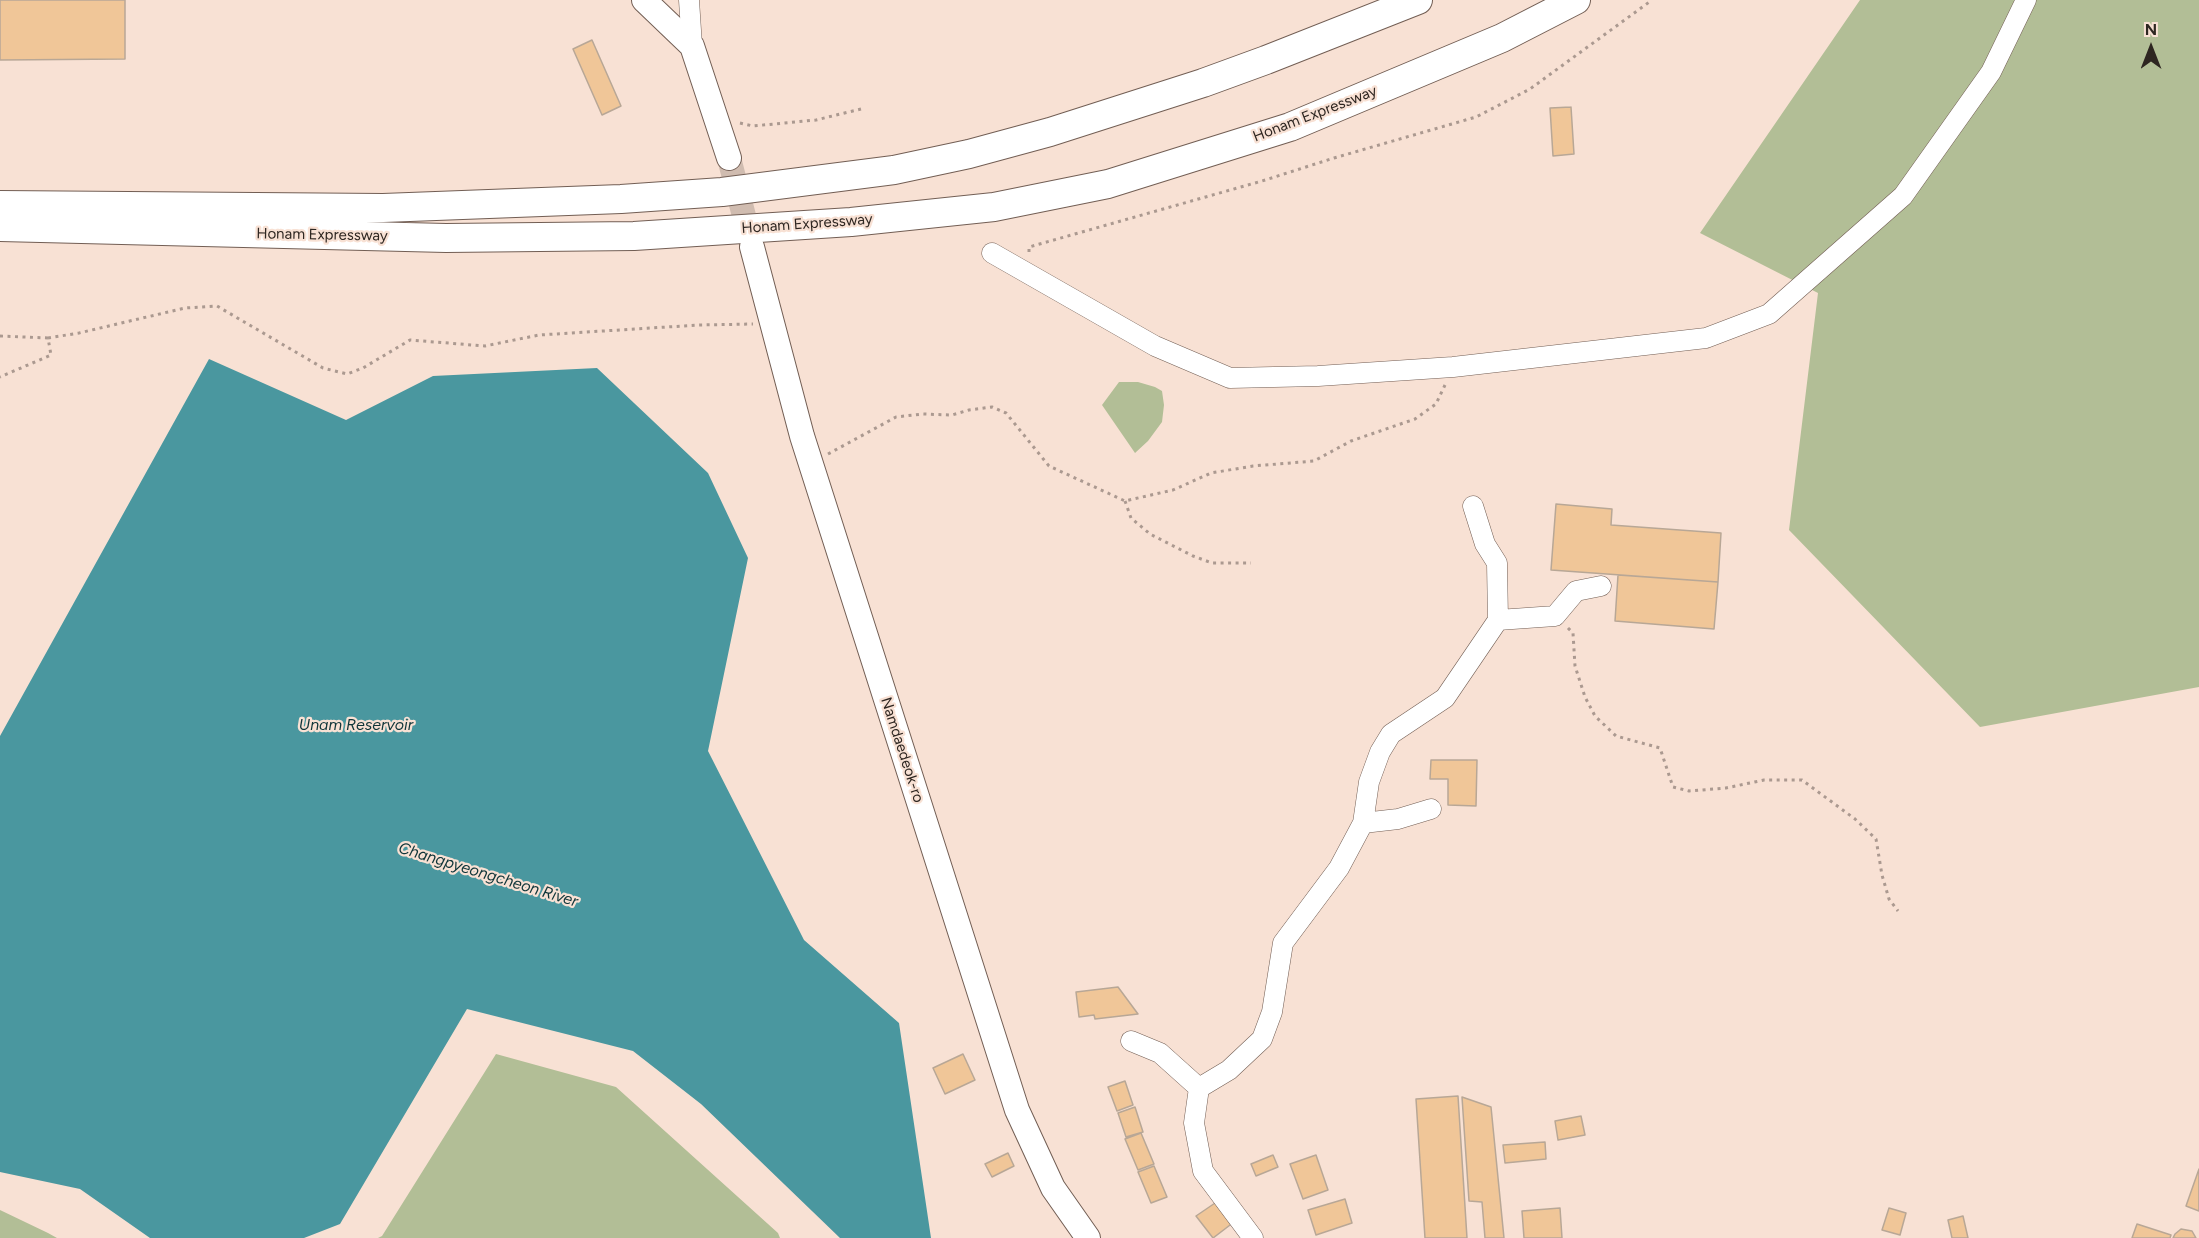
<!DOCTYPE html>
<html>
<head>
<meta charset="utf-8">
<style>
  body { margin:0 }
  #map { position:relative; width:2199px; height:1238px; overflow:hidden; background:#f8e1d4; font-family:Figtree,sans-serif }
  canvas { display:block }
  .north { position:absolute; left:2121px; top:18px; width:60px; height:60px; -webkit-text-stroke:4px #f8e1d4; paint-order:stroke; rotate:0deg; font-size:16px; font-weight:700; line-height:24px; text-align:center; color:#2e2621 }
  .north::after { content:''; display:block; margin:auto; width:21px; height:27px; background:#2e2621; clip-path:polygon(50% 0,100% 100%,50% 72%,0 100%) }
</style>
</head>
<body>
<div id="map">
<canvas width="2199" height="1238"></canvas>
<div class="north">N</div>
</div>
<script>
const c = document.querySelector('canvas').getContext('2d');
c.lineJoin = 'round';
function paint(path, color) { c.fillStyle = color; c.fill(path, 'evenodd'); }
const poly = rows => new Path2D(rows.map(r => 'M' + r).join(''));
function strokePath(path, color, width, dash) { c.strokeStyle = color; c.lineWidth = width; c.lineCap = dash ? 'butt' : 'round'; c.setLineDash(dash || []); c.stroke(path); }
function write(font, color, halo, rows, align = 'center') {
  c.font = font + ' Figtree,sans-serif'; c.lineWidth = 4.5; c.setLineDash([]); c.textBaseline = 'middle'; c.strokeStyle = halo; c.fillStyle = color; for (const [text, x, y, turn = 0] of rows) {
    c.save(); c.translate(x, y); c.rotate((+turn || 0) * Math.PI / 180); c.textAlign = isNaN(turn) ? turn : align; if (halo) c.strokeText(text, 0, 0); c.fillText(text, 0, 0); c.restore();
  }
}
const green = poly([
  [1860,0,2199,0,2199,687,1980,727,1789,530,1818,293,1700,233],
  [1119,382,1138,382,1155,387,1162,391,1164,405,1162,422,1148,441,1135,453,1102,405],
  [496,1054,616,1087,778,1233,780,1238,378,1238,382,1236],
  [0,1210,48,1233,57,1238,0,1238]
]);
const water = poly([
  [209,359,346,420,433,376,597,368,708,473,748,558,708,751,804,940,899,1023,931,1238,840,1238,701,1104,633,1051,467,1009,340,1224,304,1238,150,1238,80,1189,0,1172,0,736]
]);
const building = poly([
  [0,0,125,0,125,59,0,60,0,0],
  [592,40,621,106,602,115,573,49,592,40],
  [1571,107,1574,154,1553,156,1550,108,1571,107],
  [1556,504,1612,509,1611,525,1721,533,1718,582,1551,570,1556,504],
  [1618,575,1718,582,1714,629,1615,621,1618,575],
  [1431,760,1477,760,1476,806,1448,805,1448,779,1430,779,1431,760],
  [1118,987,1138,1014,1095,1019,1094,1015,1079,1017,1076,992,1118,987],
  [963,1054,975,1080,945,1094,933,1068,963,1054],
  [1125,1081,1133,1105,1117,1111,1108,1087,1125,1081],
  [1458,1096,1467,1238,1425,1238,1416,1099,1458,1096],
  [1462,1097,1491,1107,1504,1238,1485,1238,1482,1202,1469,1201,1462,1097],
  [1135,1107,1143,1132,1126,1137,1118,1113,1135,1107],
  [1581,1116,1585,1135,1558,1140,1555,1121,1581,1116],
  [1141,1133,1154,1164,1138,1170,1125,1139,1141,1133],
  [1545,1142,1546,1159,1505,1163,1503,1145,1545,1142],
  [1008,1153,1014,1166,992,1177,985,1164,1008,1153],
  [1273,1155,1278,1167,1256,1176,1251,1164,1273,1155],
  [1316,1155,1328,1190,1303,1199,1290,1164,1316,1155],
  [1154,1166,1167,1197,1151,1203,1138,1172,1154,1166],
  [2199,1169,2199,1211,2186,1206,2199,1169],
  [1345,1199,1352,1223,1316,1235,1308,1210,1345,1199],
  [1218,1201,1234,1222,1213,1238,1196,1216,1218,1201],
  [1560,1208,1562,1238,1524,1238,1522,1211,1560,1208],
  [1889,1208,1906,1213,1900,1235,1882,1230,1889,1208],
  [1963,1216,1968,1238,1952,1238,1948,1220,1963,1216],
  [2137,1224,2171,1235,2170,1238,2132,1238,2137,1224],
  [2181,1229,2192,1231,2196,1238,2173,1238,2175,1234,2181,1229]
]);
const majorTunnel = poly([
  [729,158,752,247]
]);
const path = poly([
  [740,123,753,126,816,120,861,109],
  [1029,252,1029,247,1262,181,1334,158,1476,117,1530,89,1652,0],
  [0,336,48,338,51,355,0,377],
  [48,338,79,333,185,308,217,306,323,368,347,374,363,368,410,340,485,346,539,335,699,325,753,324],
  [828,454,896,417,923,414,952,415,969,410,992,407,1006,413,1049,466,1125,501,1173,490,1211,473,1253,466,1314,461,1351,441,1415,419,1436,404,1445,385],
  [1125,501,1131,518,1150,534,1193,556,1212,563,1251,563],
  [1568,628,1573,633,1575,666,1585,697,1595,716,1616,736,1660,748,1673,787,1689,791,1726,788,1764,780,1802,780,1855,819,1876,839,1882,875,1889,899,1898,911]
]);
const minor = poly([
  [689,0,692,46],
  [992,253,1155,346,1230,378,1318,376,1453,367,1706,338,1769,314,1903,196,1991,72,2026,0],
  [1473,506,1485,544,1497,563,1498,620],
  [1363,823,1369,782,1380,752,1391,734,1445,698,1498,620,1555,616,1576,591,1601,586],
  [1131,1041,1160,1053,1199,1088,1194,1123,1203,1171,1253,1238],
  [1199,1088,1229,1070,1262,1039,1272,1012,1283,943,1339,868,1363,823,1398,819,1431,809]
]);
const major = poly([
  [644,0,692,46,729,158],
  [752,247,802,436,1017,1110,1053,1188,1088,1238]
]);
const highway = poly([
  [0,205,383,208,621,199,722,192,894,170,969,154,1050,132,1203,83,1266,60,1418,0],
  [0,227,446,238,634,236,851,222,994,207,1108,184,1290,127,1502,38,1576,0]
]);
const streetNames = [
  ["Honam Expressway",1315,114,-21],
  ["Honam Expressway",807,224,-4],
  ["Honam Expressway",322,235,1],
  ["Namdaedeok-ro",902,750,72]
];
const waterNames = [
  ["Unam Reservoir",356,725],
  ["Changpyeongcheon River",488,875,17]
];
paint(green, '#b2be96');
paint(water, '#4a979f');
paint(building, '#f0c698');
strokePath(building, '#b8a796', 1.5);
strokePath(majorTunnel, '#d0bcb0', 24, [24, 12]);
strokePath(minor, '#725e54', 21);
strokePath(major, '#725e54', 26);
strokePath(highway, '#725e54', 30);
strokePath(path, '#ab9990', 3, [3, 4.5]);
strokePath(minor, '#fff', 20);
strokePath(major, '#fff', 24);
strokePath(highway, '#fff', 28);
write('15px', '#2e2621', '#f8e1d4', streetNames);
write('italic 16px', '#0f3539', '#f8e1d4', waterNames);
</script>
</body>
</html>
